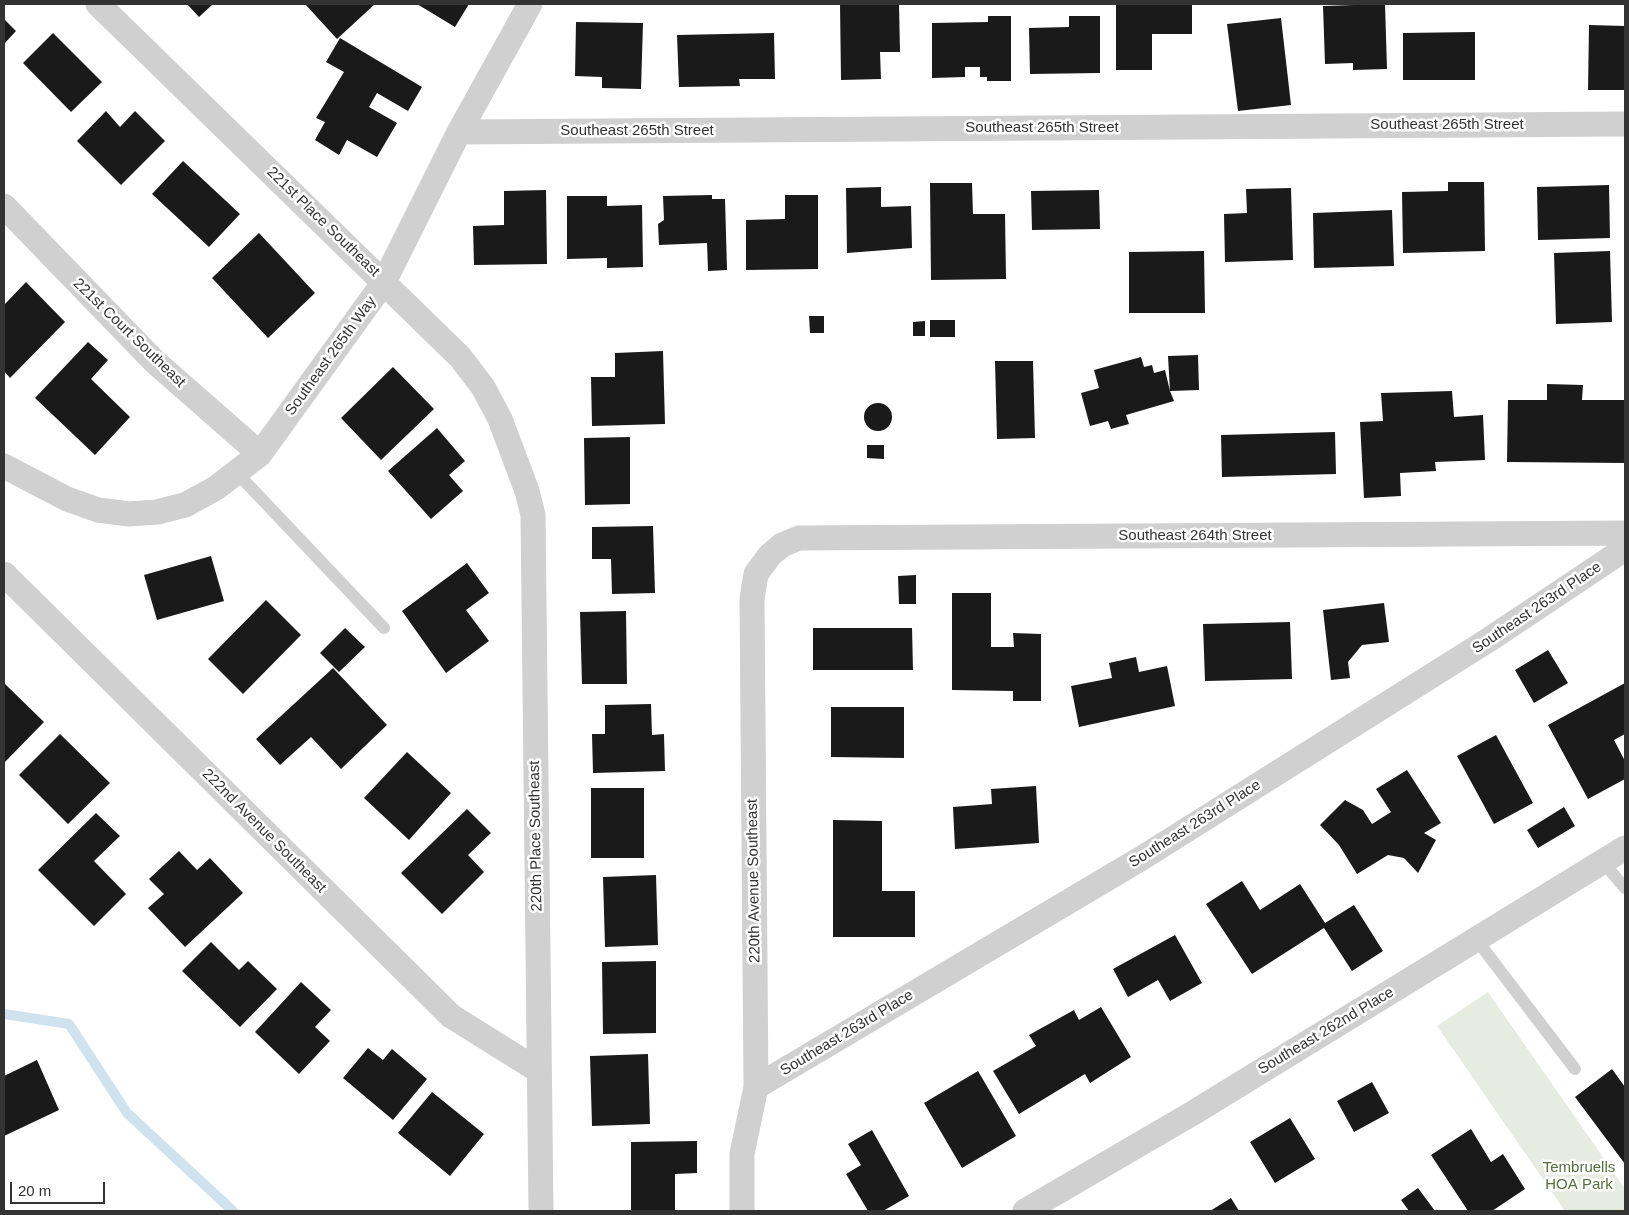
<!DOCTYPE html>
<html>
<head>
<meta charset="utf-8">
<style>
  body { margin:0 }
  #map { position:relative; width:1629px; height:1215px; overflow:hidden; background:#fff; font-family:Arial,sans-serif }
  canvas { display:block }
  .frame { position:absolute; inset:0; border:5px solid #333; pointer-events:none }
  .scale { position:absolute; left:10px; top:1182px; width:95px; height:22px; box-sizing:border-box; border:2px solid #333; border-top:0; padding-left:6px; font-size:15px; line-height:18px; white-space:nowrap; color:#333; -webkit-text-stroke:4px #fff; paint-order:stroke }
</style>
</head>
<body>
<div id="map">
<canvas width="1629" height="1215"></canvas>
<div class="frame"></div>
<div class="scale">20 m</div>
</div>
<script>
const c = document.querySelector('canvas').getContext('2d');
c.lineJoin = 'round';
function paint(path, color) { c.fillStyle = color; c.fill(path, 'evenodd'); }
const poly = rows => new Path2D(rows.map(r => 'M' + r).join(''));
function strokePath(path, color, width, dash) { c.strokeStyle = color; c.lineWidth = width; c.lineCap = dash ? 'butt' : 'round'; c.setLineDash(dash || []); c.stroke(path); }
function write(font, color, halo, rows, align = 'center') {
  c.font = font + ' Arial,sans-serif'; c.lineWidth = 5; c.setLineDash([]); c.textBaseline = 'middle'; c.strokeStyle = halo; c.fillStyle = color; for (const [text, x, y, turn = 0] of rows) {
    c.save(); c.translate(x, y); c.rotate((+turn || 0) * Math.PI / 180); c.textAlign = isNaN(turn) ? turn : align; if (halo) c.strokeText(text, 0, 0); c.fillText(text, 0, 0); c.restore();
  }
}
const green = poly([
  [1488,992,1625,1189,1625,1211,1565,1211,1437,1026]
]);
const stream = poly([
  [4,1014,69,1024,127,1113,233,1211]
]);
const building = poly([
  [187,4,213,4,199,17],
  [305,4,375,4,337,39],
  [417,4,469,4,455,27],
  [840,4,899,4,900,52,880,52,881,79,841,80],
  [1116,4,1192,4,1192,34,1152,34,1152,70,1116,70],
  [1385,4,1387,69,1353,70,1353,63,1325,64,1323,6],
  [988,16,1011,16,1011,81,987,81,987,77,980,77,980,67,965,67,965,77,932,78,932,23,988,22],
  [1069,16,1100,16,1100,73,1030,74,1029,28,1069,27],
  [1281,18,1291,105,1238,111,1227,24],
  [4,19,16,31,4,44],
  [576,22,643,23,641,89,602,88,602,77,575,76],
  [1589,25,1625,26,1625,90,1588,90],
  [1475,32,1475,80,1403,80,1403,33],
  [53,33,102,82,71,112,23,63],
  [774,33,775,79,739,79,740,86,679,87,677,35],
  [340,38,422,87,408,111,377,93,369,107,397,123,377,157,347,140,339,155,315,140,325,122,316,118,344,72,326,62],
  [106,111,120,127,135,111,165,141,121,185,77,141],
  [183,161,240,214,209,247,152,194],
  [1448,182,1484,182,1485,251,1403,253,1402,192,1448,191],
  [930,183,972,183,973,214,1005,214,1006,279,931,280],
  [1609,185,1610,238,1538,240,1537,187],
  [881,187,881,207,911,206,912,248,847,253,846,188],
  [1291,188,1293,260,1225,262,1224,214,1247,213,1246,189],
  [546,190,547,264,474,265,473,226,504,225,504,191],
  [1099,190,1100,229,1032,230,1031,191],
  [712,195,712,199,725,199,727,270,708,271,707,243,659,245,658,224,664,220,663,196],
  [785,195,818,195,818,269,746,270,746,220,785,219],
  [567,196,607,196,607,206,642,205,643,267,607,268,607,258,567,259],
  [1392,210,1394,266,1314,268,1313,213],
  [259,233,315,293,268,338,212,278],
  [1204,251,1205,313,1129,313,1129,252],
  [1610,251,1612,322,1556,324,1554,253],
  [26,282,65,322,10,378,4,371,4,305],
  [809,316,824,316,824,333,810,333],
  [930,320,955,320,955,337,930,337],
  [925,321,925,336,913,336,913,322],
  [88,342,108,360,91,379,130,417,95,455,35,398],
  [663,351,665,424,592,426,591,377,615,377,615,353],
  [1198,355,1199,390,1170,391,1174,401,1126,415,1129,424,1111,429,1108,421,1090,426,1081,393,1099,388,1094,370,1141,357,1144,367,1152,365,1154,373,1165,370,1170,391,1168,356],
  [995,361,1033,361,1035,438,997,439],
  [393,367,434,409,381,460,341,418],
  [1547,384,1583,385,1582,400,1625,400,1625,463,1507,462,1508,400,1547,400],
  [1452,391,1454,417,1483,415,1485,460,1435,462,1436,471,1400,473,1401,496,1364,498,1360,422,1383,421,1381,393],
  '864 417a14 14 0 1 1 28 0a14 14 0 1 1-28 0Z',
  [437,428,465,461,449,475,463,491,431,519,388,471],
  [1335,432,1336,474,1222,477,1221,435],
  [630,437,630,504,585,505,584,438],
  [867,445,884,445,884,459,867,458],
  [653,526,655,593,612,594,611,559,592,559,592,527],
  [211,556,224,601,157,620,144,575],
  [467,563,489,593,466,610,489,641,446,673,402,611],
  [916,575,916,604,899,604,898,576],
  [952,593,991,593,991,647,1014,647,1013,633,1041,634,1041,701,1013,701,1013,691,952,690],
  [266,600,301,635,243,694,208,659],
  [1384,603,1389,642,1362,645,1348,662,1350,678,1331,680,1323,610],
  [626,611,627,684,582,684,580,612],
  [1290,622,1292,679,1205,681,1203,624],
  [345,628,365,647,339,672,320,653],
  [813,628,912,628,913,670,813,670],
  [1548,650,1568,683,1534,703,1515,670],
  [1136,657,1139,672,1167,666,1175,706,1079,727,1071,686,1112,678,1109,663],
  [333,668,387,725,341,769,311,737,280,765,256,739],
  [4,683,44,722,4,763],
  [1625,683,1625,734,1614,740,1625,761,1625,779,1588,799,1548,725],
  [651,704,652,735,664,734,665,771,593,773,592,734,605,734,605,705],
  [831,707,904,707,904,758,831,757],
  [60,734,110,783,68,824,19,775],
  [1496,735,1533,803,1494,824,1457,756],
  [407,752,451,793,409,840,364,798],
  [1407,770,1441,823,1424,833,1436,840,1418,873,1404,858,1388,855,1357,874,1339,845,1320,825,1345,800,1363,810,1372,824,1391,812,1376,789],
  [1036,786,1039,843,955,849,953,807,992,804,991,789],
  [591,788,644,788,644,858,591,858],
  [1564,807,1575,826,1538,848,1527,830],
  [467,809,491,833,468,855,484,872,442,914,401,873],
  [96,813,120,836,94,861,126,894,94,926,38,870],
  [833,820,882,821,882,891,915,891,915,937,833,937],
  [179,851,197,870,210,858,243,893,185,947,148,908,164,894,149,879],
  [656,875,658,945,605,947,603,877],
  [1242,881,1260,910,1300,884,1325,923,1354,905,1383,951,1352,971,1324,928,1252,974,1206,904],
  [1175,935,1202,983,1170,1001,1158,980,1128,997,1113,969],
  [211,942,239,970,248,961,277,989,240,1027,182,971],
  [656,961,656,1033,603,1034,602,962],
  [301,982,331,1010,315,1027,330,1041,299,1074,255,1032],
  [1101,1007,1131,1057,1090,1083,1085,1074,1019,1114,993,1071,1036,1046,1029,1035,1074,1010,1079,1020],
  [368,1048,383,1060,392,1049,427,1079,393,1120,343,1078],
  [648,1054,650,1124,592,1126,590,1056],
  [37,1060,59,1110,4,1136,4,1076],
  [1612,1069,1625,1087,1625,1164,1575,1097],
  [978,1071,1016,1136,962,1168,924,1103],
  [1372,1082,1389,1113,1354,1132,1337,1101],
  [432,1092,484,1134,450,1176,398,1133],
  [1290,1118,1315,1159,1275,1183,1250,1142],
  [1471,1129,1491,1162,1503,1154,1525,1189,1492,1211,1468,1211,1431,1155],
  [872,1130,909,1196,883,1211,868,1211,846,1174,861,1165,848,1144],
  [697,1141,697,1173,675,1174,675,1211,631,1211,631,1142],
  [1418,1188,1435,1211,1409,1211,1401,1200],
  [1231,1198,1239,1211,1210,1211]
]);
const service = poly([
  [237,473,384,628],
  [1603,862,1625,888],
  [1476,939,1575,1069]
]);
const minor = poly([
  [98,4,460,357,483,387,500,419,527,491,533,515,541,1211],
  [459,132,1625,124],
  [4,206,154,361,260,454],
  [4,466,67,499,98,510,129,514,157,512,185,505,216,488,260,454,384,282,459,132,530,4],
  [4,574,451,1016,539,1071],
  [756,1087,1142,858,1490,639,1625,549],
  [742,1211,742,1154,756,1087,752,599,756,574,770,555,782,545,799,538,1625,533],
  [1025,1211,1193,1113,1625,848]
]);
const streetNames = [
  ["Southeast 265th Street",1447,125],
  ["Southeast 265th Street",1042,128],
  ["Southeast 265th Street",637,131],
  ["221st Place Southeast",323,222,44],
  ["221st Court Southeast",129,333,44],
  ["Southeast 265th Way",331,356,-54],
  ["Southeast 264th Street",1195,536],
  ["Southeast 263rd Place",1537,608,-34],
  ["Southeast 263rd Place",1195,824,-32],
  ["222nd Avenue Southeast",264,831,45],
  ["220th Place Southeast",536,836,-91],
  ["220th Avenue Southeast",754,881,-91],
  ["Southeast 262nd Place",1326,1031,-31],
  ["Southeast 263rd Place",847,1033,-31]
];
const parkNames = [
  ["Tembruells",1579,1168],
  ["HOA Park",1579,1185]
];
paint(green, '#e6ecdf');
strokePath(stream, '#cfe2ee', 10);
paint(building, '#1a1a1a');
strokePath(service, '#d0d0d0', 12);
strokePath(minor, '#d0d0d0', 25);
write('15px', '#333', '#fff', streetNames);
write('15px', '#56703f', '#fff', parkNames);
</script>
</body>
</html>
